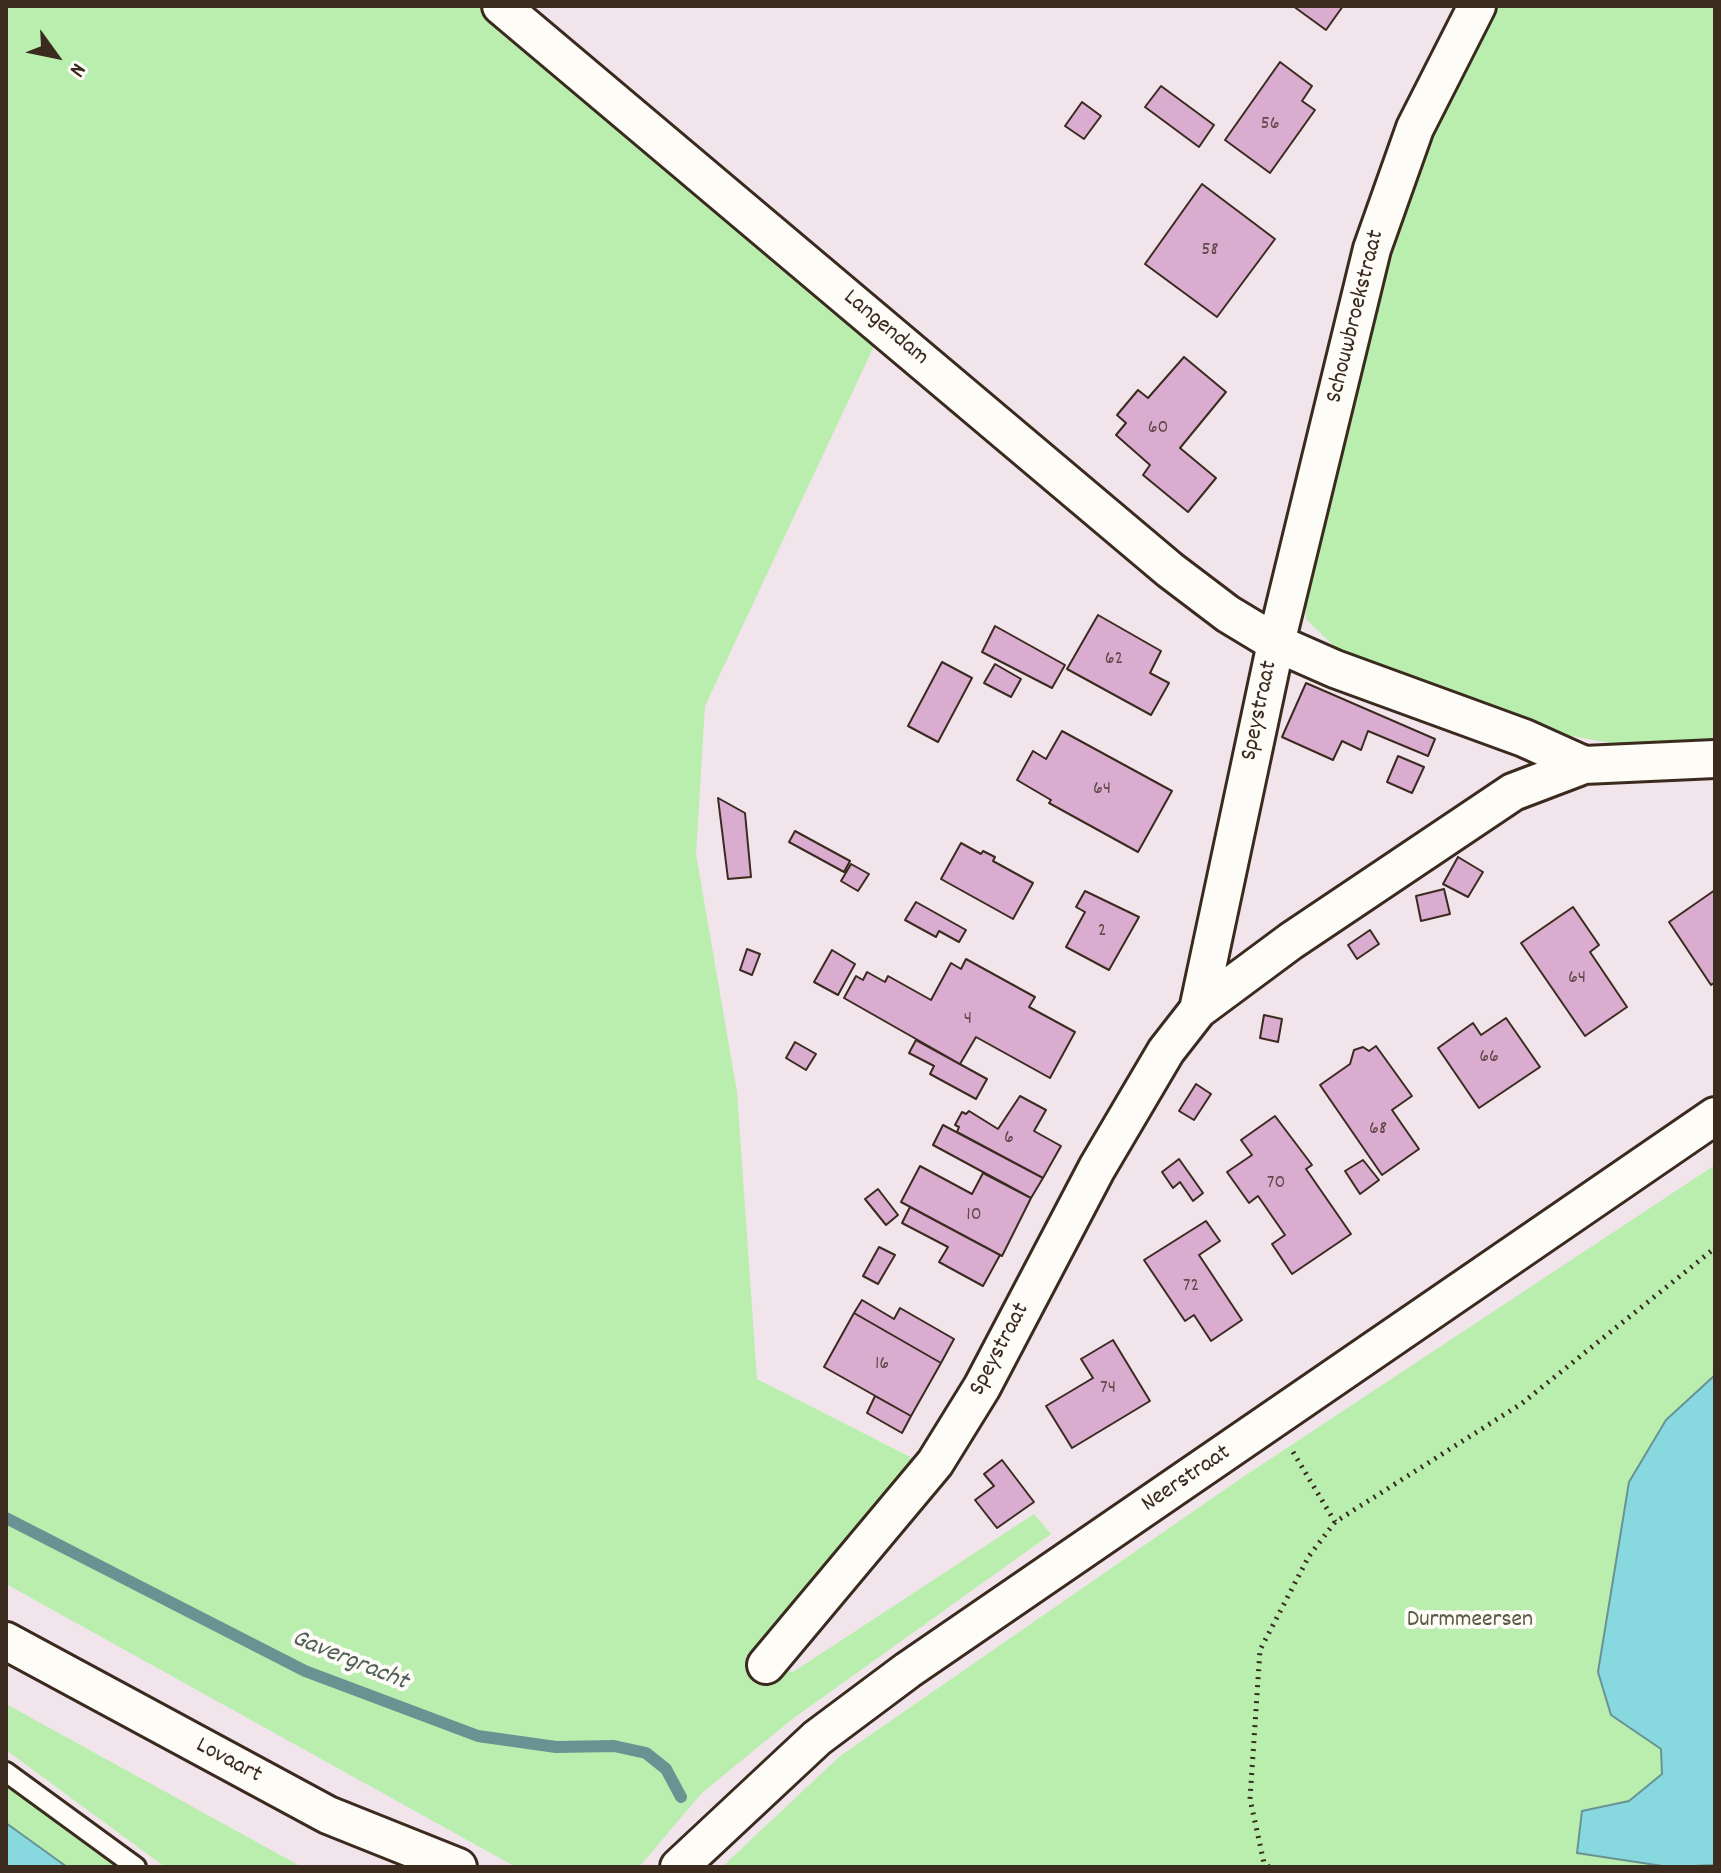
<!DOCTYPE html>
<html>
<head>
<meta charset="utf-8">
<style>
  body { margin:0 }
  #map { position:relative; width:1721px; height:1873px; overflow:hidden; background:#f2e4eb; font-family:Dekko,sans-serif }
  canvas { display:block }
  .frame { position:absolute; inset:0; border:8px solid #3b2a1e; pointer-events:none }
  .north { position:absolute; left:16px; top:16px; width:80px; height:80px; -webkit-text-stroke:6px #fdfcf7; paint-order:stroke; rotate:123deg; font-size:22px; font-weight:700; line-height:32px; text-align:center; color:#3b2a1e }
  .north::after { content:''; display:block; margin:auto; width:28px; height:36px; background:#3b2a1e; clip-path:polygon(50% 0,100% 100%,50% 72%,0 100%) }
</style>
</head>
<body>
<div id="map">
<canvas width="1721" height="1873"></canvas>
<div class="frame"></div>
<div class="north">N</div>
</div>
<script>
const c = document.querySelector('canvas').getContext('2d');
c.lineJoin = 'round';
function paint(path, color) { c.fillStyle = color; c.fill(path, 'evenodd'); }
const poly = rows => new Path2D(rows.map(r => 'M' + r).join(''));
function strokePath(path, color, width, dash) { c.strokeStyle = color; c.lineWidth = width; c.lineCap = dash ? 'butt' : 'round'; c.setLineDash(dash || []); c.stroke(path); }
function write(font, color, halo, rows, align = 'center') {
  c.font = font + ' Dekko,sans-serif'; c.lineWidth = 8; c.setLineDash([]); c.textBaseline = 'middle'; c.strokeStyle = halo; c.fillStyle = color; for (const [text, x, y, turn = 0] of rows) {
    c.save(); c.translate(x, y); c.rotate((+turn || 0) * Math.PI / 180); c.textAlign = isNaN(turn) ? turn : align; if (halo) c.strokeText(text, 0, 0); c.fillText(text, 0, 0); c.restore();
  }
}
const green = poly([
  [6,6,483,6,876,342,705,706,696,854,737,1092,757,1379,924,1464,753,1666,793,1672,1034,1514,1051,1534,791,1720,702,1793,639,1867,514,1866,6,1584],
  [1495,6,1715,6,1715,742,1626,746,1567,735,1377,672,1339,651,1306,619,1305,578,1383,253,1455,76],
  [1715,1165,1715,1867,722,1867,840,1756,1240,1479],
  [6,1704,302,1867,165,1867,6,1750],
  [6,1785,117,1867,67,1867,6,1823]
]);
const water = poly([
  [1715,1375,1715,1865,1669,1867,1577,1853,1582,1811,1629,1801,1662,1774,1661,1749,1611,1715,1598,1672,1629,1482,1666,1420,1715,1375],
  [6,1823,67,1867,6,1867,6,1823]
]);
const stream = poly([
  [6,1518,305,1671,478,1736,556,1747,614,1746,646,1753,666,1769,681,1797]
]);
const building = poly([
  [1293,6,1343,6,1326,30,1293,6],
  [1280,62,1312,86,1302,101,1315,110,1270,173,1225,140,1280,62],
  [1161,86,1214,125,1199,147,1145,107,1161,86],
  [1082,102,1101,116,1084,139,1065,126,1082,102],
  [1202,184,1275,239,1217,317,1145,264,1202,184],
  [1184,357,1226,392,1180,448,1216,478,1188,512,1143,475,1150,465,1116,435,1126,423,1117,415,1138,390,1148,398,1184,357],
  [1098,615,1161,651,1150,673,1169,683,1151,715,1067,669,1098,615],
  [995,626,1065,665,1052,688,982,652,995,626],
  [942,662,972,678,938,742,908,726,942,662],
  [995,664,1021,679,1011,697,984,683,995,664],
  [1306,683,1435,739,1428,756,1368,731,1361,750,1342,741,1333,760,1282,737,1306,683],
  [1062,731,1172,791,1138,852,1049,803,1051,800,1017,780,1033,751,1046,759,1062,731],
  [1398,756,1424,767,1412,793,1387,782,1398,756],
  [718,798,745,813,751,877,728,879,718,798],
  [795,831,850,861,844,872,789,842,795,831],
  [961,843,981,854,983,851,995,857,993,861,1033,883,1013,919,941,879,961,843],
  [1458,857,1483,872,1468,897,1443,884,1458,857],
  [851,864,869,874,858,891,841,881,851,864],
  [1444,889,1450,914,1421,921,1416,896,1444,889],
  [1715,890,1715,982,1711,985,1669,922,1715,890],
  [1085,891,1139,917,1109,970,1066,947,1085,912,1076,907,1085,891],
  [916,902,966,930,959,942,939,931,936,937,905,920,916,902],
  [1573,907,1599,945,1590,952,1627,1007,1585,1036,1521,943,1573,907],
  [1370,930,1379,944,1357,959,1348,945,1370,930],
  [747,949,760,954,752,975,740,970,747,949],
  [832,950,855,964,838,995,814,982,832,950],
  [966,959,1035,997,1029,1007,1075,1032,1050,1078,976,1037,960,1064,844,998,856,976,863,980,867,972,885,982,888,976,931,1000,951,963,961,969,966,959],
  [1264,1015,1282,1019,1278,1042,1260,1038,1264,1015],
  [1506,1018,1540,1067,1479,1108,1438,1048,1473,1023,1481,1035,1506,1018],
  [916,1040,987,1079,976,1099,930,1074,934,1066,909,1053,916,1040],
  [795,1042,816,1054,806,1070,786,1058,795,1042],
  [1376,1046,1412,1096,1392,1110,1419,1149,1382,1175,1320,1085,1350,1064,1354,1050,1363,1047,1369,1051,1376,1046],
  [1196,1084,1211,1094,1194,1120,1179,1111,1196,1084],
  [1020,1096,1046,1110,1034,1131,1061,1146,1043,1178,957,1132,959,1127,955,1125,962,1112,966,1114,969,1111,998,1129,1020,1096],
  [1275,1116,1312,1165,1306,1169,1351,1234,1292,1274,1272,1244,1285,1235,1258,1196,1249,1203,1227,1172,1252,1155,1241,1140,1275,1116],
  [943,1125,1043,1178,1031,1198,933,1145,943,1125],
  [1179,1159,1203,1193,1193,1201,1180,1182,1173,1188,1162,1172,1179,1159],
  [1363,1160,1379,1180,1360,1194,1345,1171,1363,1160],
  [920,1166,972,1194,983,1173,1031,1198,1002,1256,901,1202,920,1166],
  [878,1189,898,1215,886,1225,865,1199,878,1189],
  [910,1207,1000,1255,983,1286,939,1262,948,1247,902,1223,910,1207],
  [1206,1221,1220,1241,1199,1255,1242,1320,1211,1341,1194,1315,1185,1321,1144,1260,1206,1221],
  [879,1247,895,1255,878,1284,863,1276,879,1247],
  [862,1300,894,1319,900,1308,954,1339,941,1363,854,1313,862,1300],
  [854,1313,941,1363,911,1416,824,1367,854,1313],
  [1113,1340,1150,1401,1072,1448,1046,1406,1093,1378,1081,1359,1113,1340],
  [875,1396,911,1416,902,1433,867,1413,875,1396],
  [1002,1460,1034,1502,997,1528,975,1500,994,1486,984,1474,1002,1460]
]);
const path = poly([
  [1293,1452,1335,1522],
  [1269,1867,1264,1863,1250,1799,1260,1650,1309,1556,1335,1522,1521,1404,1715,1248]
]);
const service = poly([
  [6,1772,136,1867]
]);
const minor = poly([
  [501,6,1170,570,1228,614,1276,643,1335,669,1524,738,1584,765,1715,759],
  [1198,1010,1291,941,1513,792,1584,765],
  [6,1641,328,1815,458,1867],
  [766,1665,935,1463,982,1387,1097,1168,1166,1051,1198,1010,1276,643,1372,249,1415,128,1477,6],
  [679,1867,817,1738,908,1670,1715,1116]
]);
const numberNames = [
  ["56",1270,125],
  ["58",1210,251],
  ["60",1158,429],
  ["62",1114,660],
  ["64",1102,790],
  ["2",1102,932],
  ["64",1577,979],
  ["4",968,1020],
  ["66",1489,1058],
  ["68",1378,1130],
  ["6",1009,1139],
  ["70",1276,1184],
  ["10",974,1216],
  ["72",1191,1287],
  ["16",882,1365],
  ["74",1108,1389]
];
const streetNames = [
  ["Schouwbroekstraat",1357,317,-76],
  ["Langendam",885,329,40],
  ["Speystraat",1261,711,-78],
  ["Speystraat",1001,1350,-62],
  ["Neerstraat",1187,1480,-34],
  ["Lovaart",228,1762,28]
];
const parkNames = [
  ["Durmmeersen",1470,1622]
];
const waterNames = [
  ["Gavergracht",349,1662,22]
];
paint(green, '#b9eeaf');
paint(water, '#88d9df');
strokePath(water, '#699392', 2);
strokePath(stream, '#699392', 12);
paint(building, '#d9acd0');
strokePath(building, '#3b2a1e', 2);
strokePath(service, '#3b2a1e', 24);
strokePath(minor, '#3b2a1e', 42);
strokePath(path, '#3b2a1e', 5, [2, 6]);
strokePath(service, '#fdfcf7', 18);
strokePath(minor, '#fdfcf7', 36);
write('20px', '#624a4a', null, numberNames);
write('24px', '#3b2a1e', '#fdfcf7', streetNames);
write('24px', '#5a5b42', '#fdfcf7', parkNames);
write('italic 26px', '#525f58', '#fdfcf7', waterNames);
</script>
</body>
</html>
